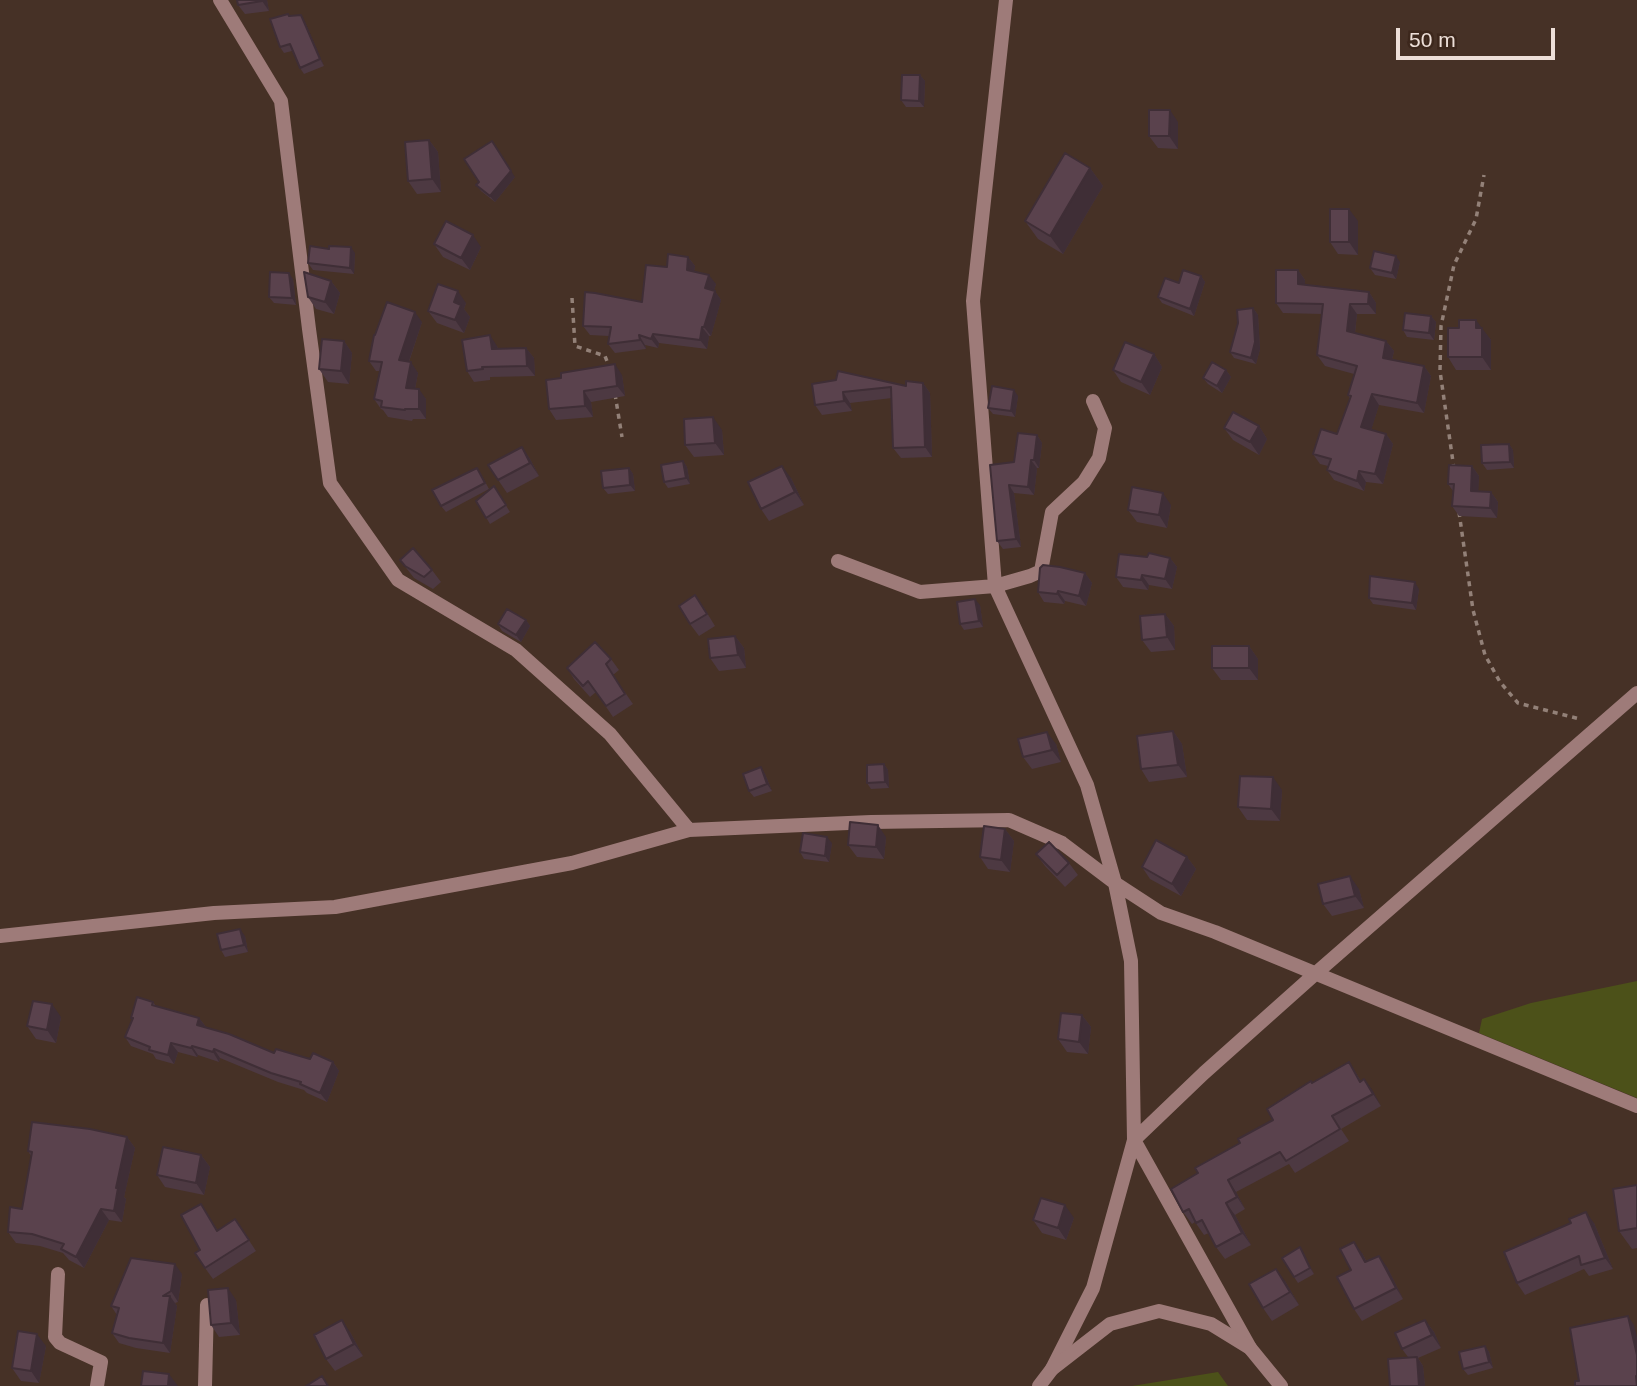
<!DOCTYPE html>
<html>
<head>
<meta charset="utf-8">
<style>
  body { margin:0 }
  #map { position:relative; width:1637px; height:1386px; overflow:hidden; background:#463126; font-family:Arial,sans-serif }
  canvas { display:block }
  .scale { position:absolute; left:1396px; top:28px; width:159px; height:32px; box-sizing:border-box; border:4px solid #eddfd8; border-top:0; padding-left:9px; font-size:21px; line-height:24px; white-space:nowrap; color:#eddfd8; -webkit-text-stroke:5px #3c271c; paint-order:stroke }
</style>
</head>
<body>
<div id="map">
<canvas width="1637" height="1386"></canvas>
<div class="scale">50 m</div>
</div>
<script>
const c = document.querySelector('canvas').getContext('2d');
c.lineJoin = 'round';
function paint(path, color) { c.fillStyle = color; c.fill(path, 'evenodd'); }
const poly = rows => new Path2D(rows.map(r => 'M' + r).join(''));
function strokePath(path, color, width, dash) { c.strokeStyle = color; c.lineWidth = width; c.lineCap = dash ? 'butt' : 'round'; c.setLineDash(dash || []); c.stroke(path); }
const green = poly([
  [1637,981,1637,1098,1479,1033,1482,1019,1531,1003],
  [1218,1372,1228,1386,1132,1386]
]);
const path = poly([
  [572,298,575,346,605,356,610,369],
  [615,394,622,437],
  [1454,469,1440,371,1441,326,1454,265,1476,219,1484,175],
  [1459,512,1473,610,1485,655,1500,682,1518,703,1580,719]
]);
const minor = poly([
  [220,0,281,101,309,329,330,483,398,580,516,650,610,734,689,830],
  [1006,0,973,301,995,586,1087,785,1115,883,1131,961,1134,1140,1093,1288,1052,1369],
  [838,561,920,592,995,586,1030,576,1041,571,1052,512,1084,482,1099,458,1105,428,1093,401],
  [0,936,214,913,335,907,572,863,689,830,871,822,1009,820,1062,843,1115,883,1161,913,1215,932,1637,1106],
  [58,1274,55,1337,60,1343,101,1362,97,1386],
  [1250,1348,1134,1140,1204,1073,1315,974,1637,693],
  [205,1386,207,1305]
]);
const tertiary = poly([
  [1039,1386,1052,1369,1110,1324,1159,1311,1211,1324,1250,1348,1281,1386]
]);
const wall = poly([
  [237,0,267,0,269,11,245,14,238,5],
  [288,14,289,16,305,22,324,66,304,74,300,68,292,51,284,53,280,47],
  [920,75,925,81,924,107,906,107,901,100],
  [1178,122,1178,149,1158,148,1149,136],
  [429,140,438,152,441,192,417,194,408,181],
  [1090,168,1103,186,1063,254,1038,239,1025,221],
  [515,177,495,202,481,191,476,185],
  [1358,221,1358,255,1338,254,1330,242],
  [434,244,481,247,470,270,443,257],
  [355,253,354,274,313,270,308,263],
  [688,257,695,266,694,271,716,284,714,290,721,300,711,336,709,336,707,349,659,343,658,348,645,345,646,349,615,353,608,344,609,336,590,335,583,326,642,302,667,267],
  [1400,262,1396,279,1375,275,1370,268],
  [1298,270,1305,280,1305,285,1369,292,1376,303,1376,314,1357,314,1355,333,1386,341,1394,351,1392,360,1424,366,1431,376,1424,413,1379,405,1371,430,1386,434,1393,444,1383,484,1366,482,1364,491,1334,480,1327,470,1328,466,1320,464,1313,454,1337,434,1350,399,1348,395,1354,374,1325,366,1317,355,1322,314,1283,313,1276,303],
  [1201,276,1205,282,1194,316,1162,303,1158,297,1179,283],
  [293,279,296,305,274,303,269,297],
  [331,281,340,293,334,314,316,309,308,297],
  [466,303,464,309,470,317,464,333,437,323,428,311],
  [1253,308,1258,315,1260,349,1256,364,1234,358,1230,352],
  [1431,316,1436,322,1434,340,1407,337,1403,330],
  [422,322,409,362,418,373,415,389,426,399,426,419,413,419,412,421,388,417,383,410,381,409,374,399,380,371,376,371,369,361],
  [1481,328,1491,340,1491,370,1456,370,1448,357],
  [344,341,352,353,349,384,328,382,319,369],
  [497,346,498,349,526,348,534,358,535,376,490,377,490,380,474,382,467,371],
  [1154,354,1162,367,1150,395,1121,382,1113,370],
  [1226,370,1231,377,1222,393,1208,384,1203,378],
  [622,375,625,396,591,402,593,417,556,420,549,409,546,380],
  [923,383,930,393,932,457,901,458,893,448,892,398,850,403,852,411,822,415,815,405,812,384,906,386],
  [1018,396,1015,417,993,414,988,408],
  [1259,426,1267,439,1259,455,1233,440,1224,428],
  [722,430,724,455,694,457,685,445],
  [1037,435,1042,443,1039,468,1037,468,1034,495,1014,493,1021,547,1003,549,997,541,1014,462],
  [1509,444,1513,450,1514,468,1487,470,1482,463],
  [522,447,530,459,539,476,507,493,488,465],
  [683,461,687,467,690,484,668,488,664,482],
  [1472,466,1479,476,1478,491,1491,492,1498,502,1497,518,1459,516,1452,506,1453,491,1448,484],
  [629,468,633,474,635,491,608,494,603,488],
  [481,474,489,489,446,512,441,506],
  [791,478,804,505,769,521,761,509],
  [494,486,510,512,490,524,476,501],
  [1171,505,1167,528,1137,522,1128,510],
  [1147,557,1170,558,1177,567,1172,589,1149,585,1148,590,1123,587,1116,577],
  [400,560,432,570,441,582,433,589,414,578],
  [1085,573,1092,583,1086,606,1065,601,1064,604,1044,602,1038,592],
  [1419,589,1416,610,1373,604,1369,598],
  [980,605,983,627,964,630,960,624],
  [704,608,715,626,699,636,690,624],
  [1165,614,1174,626,1175,650,1151,652,1142,640],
  [526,620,530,626,521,642,502,631,498,624],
  [735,636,744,648,746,668,719,671,710,658],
  [1249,646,1258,659,1258,680,1221,680,1212,668],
  [611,659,619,670,613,675,633,704,613,717,596,692,590,697,574,679,567,668],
  [1173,731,1182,744,1187,777,1149,782,1141,769],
  [1056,744,1061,762,1032,769,1023,757],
  [884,764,888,770,889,788,871,789,867,783],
  [761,767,765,774,772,791,754,797,749,791],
  [1282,790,1280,821,1247,820,1238,807],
  [1005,829,1014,841,1010,872,988,869,980,857],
  [886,837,884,859,857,857,848,845],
  [832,843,829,862,804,859,800,852],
  [1036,854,1069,863,1078,875,1065,887,1045,866],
  [1187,857,1196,869,1181,896,1150,879,1142,867],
  [1359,889,1364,908,1332,916,1323,904],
  [245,936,248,952,225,957,221,950],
  [153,1002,156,1006,199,1018,206,1027,274,1053,333,1062,339,1071,327,1102,307,1093,304,1090,278,1082,220,1058,219,1062,198,1055,197,1057,178,1052,174,1064,156,1059,153,1054,131,1046,125,1037,132,1020,131,1018],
  [1082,1015,1091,1027,1088,1054,1067,1052,1058,1039],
  [61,1017,56,1043,36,1039,27,1026],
  [1349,1062,1361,1081,1364,1079,1381,1106,1341,1129,1349,1141,1295,1173,1289,1164,1236,1192,1245,1209,1235,1215,1251,1245,1225,1259,1216,1247,1209,1233,1204,1235,1195,1222,1192,1224,1183,1212,1198,1173,1273,1120,1312,1083],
  [127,1137,135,1148,124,1197,126,1199,122,1222,109,1220,84,1268,69,1260,63,1253,40,1246,16,1243,8,1232,22,1209,31,1156,28,1151],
  [201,1155,210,1167,204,1195,165,1187,157,1175],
  [1637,1185,1637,1248,1632,1249,1619,1231],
  [201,1204,218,1231,235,1219,256,1251,213,1279,205,1268,200,1250],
  [1074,1218,1066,1240,1042,1233,1033,1220],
  [1594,1223,1613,1269,1589,1276,1584,1269,1525,1295,1517,1283],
  [1300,1247,1304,1254,1314,1274,1298,1283,1294,1277],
  [1362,1253,1367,1262,1387,1267,1403,1299,1362,1321,1354,1309,1351,1270],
  [182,1274,178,1302,175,1303,177,1306,170,1353,136,1348,119,1343,112,1333,117,1315,111,1306],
  [1285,1281,1299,1305,1272,1321,1263,1308],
  [236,1300,240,1335,219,1337,211,1325],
  [1425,1320,1434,1332,1441,1348,1418,1358,1423,1366,1425,1386,1390,1386,1408,1357,1402,1349],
  [350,1332,363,1356,335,1371,326,1359],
  [46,1346,39,1383,21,1381,12,1368],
  [1485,1346,1489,1352,1493,1368,1468,1375,1463,1369]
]);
const shadedWall = poly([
  [262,0,267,0,269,11,262,1],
  [301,15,305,22,324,66,320,59],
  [920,75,925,81,924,107,919,101],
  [1170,110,1178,122,1178,149,1169,136],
  [429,140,438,152,441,192,432,179],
  [492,141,515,177,495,202,490,196],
  [1090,168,1103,186,1063,254,1050,236],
  [1349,209,1358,221,1358,255,1349,242],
  [473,235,481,247,470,270,461,258],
  [351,247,355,253,354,274,350,268],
  [1396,256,1400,262,1396,279,1392,273],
  [688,257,695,266,693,279,687,270],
  [1298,270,1305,280,1305,295,1298,284],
  [289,273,293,279,296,305,292,298],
  [709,275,716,284,712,298,705,288],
  [1201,276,1205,282,1194,316,1190,309],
  [331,281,340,293,334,314,325,302],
  [458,291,466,303,464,309,470,317,464,333,455,320,454,302],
  [715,291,721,300,711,336,704,327],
  [1369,292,1376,303,1376,314,1368,304],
  [1350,304,1357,314,1354,341,1347,331],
  [1253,308,1258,315,1260,349,1256,364,1251,358],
  [415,312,422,322,406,370,399,360],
  [1431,316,1436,322,1434,340,1429,333],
  [1476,320,1491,340,1491,370,1482,357,1476,328],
  [702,327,709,336,707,349,700,340],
  [653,334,659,343,658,348,651,339],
  [490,335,497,346,499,359,492,349],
  [639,335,645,345,646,349,640,340],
  [344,341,352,353,349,384,341,371],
  [1386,341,1394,351,1390,368,1383,358],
  [526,348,534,358,535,376,527,366],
  [1154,354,1162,367,1150,395,1141,382],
  [411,362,418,373,413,399,406,388],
  [615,364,622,375,625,396,617,386],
  [1424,366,1431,376,1424,413,1417,403],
  [1226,370,1231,377,1222,393,1217,386],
  [923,383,930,393,932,457,925,447],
  [419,389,426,399,426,419,419,409],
  [1014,390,1018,396,1015,417,1011,411],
  [584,391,591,402,593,417,585,406],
  [843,392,850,403,852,411,844,401],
  [1372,394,1379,405,1369,437,1361,427],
  [713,417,722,430,724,455,715,443],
  [1259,426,1267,439,1259,455,1250,442],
  [1386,434,1393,444,1383,484,1375,474],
  [1037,435,1042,443,1039,468,1034,460],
  [1509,444,1513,450,1514,468,1510,462],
  [522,447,530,459,539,476,530,463],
  [1031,460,1037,468,1034,495,1028,487],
  [683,461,687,467,690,484,686,478],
  [782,466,791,478,804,505,795,492],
  [1472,466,1479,476,1478,501,1471,491],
  [629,468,633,474,635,491,630,485],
  [1359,471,1366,482,1364,491,1357,481],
  [1009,485,1014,493,1021,547,1016,539],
  [1491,492,1498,502,1497,518,1490,508],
  [1163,493,1171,505,1167,528,1159,515],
  [1170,558,1177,567,1172,589,1165,579],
  [1085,573,1092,583,1086,606,1079,596],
  [1142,575,1149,585,1148,590,1141,580],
  [1415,582,1419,589,1416,610,1412,603],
  [1058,591,1065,601,1064,604,1057,594],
  [975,599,980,605,983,627,979,621],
  [1165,614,1174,626,1175,650,1167,637],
  [526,620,530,626,521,642,516,635],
  [735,636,744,648,746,668,738,655],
  [1249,646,1258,659,1258,680,1249,668],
  [1173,731,1182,744,1187,777,1178,765],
  [1047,732,1056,744,1061,762,1052,750],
  [884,764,888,770,889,788,885,782],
  [761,767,765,774,772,791,767,784],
  [1273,777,1282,790,1280,821,1271,809],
  [878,825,886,837,884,859,876,847],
  [1005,829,1014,841,1010,872,1001,860],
  [827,837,832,843,829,862,825,856],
  [1187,857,1196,869,1181,896,1172,884],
  [1350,876,1359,889,1364,908,1355,896],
  [240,929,245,936,248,952,244,945],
  [52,1004,61,1017,56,1043,47,1030],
  [1082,1015,1091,1027,1088,1054,1079,1042],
  [199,1018,206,1027,197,1025],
  [171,1043,178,1052,174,1064,168,1055],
  [192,1046,198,1055,197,1057,191,1048],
  [214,1049,220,1058,219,1062,213,1052],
  [333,1062,339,1071,327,1102,320,1093],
  [1364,1079,1373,1091,1381,1106,1373,1094],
  [127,1137,135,1148,124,1197,126,1199,122,1222,114,1211,116,1188],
  [201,1155,210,1167,204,1195,196,1183],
  [1228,1180,1236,1192,1245,1209,1237,1197],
  [1226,1203,1235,1215,1251,1245,1242,1233],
  [1065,1205,1074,1218,1066,1240,1058,1228],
  [101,1209,109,1220,84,1268,76,1257],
  [1586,1212,1594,1223,1613,1269,1605,1258],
  [1354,1242,1362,1253,1373,1274,1365,1262],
  [1300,1247,1304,1254,1314,1274,1310,1268],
  [1379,1256,1387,1267,1403,1299,1396,1288],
  [175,1264,182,1274,178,1302,171,1291],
  [1276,1269,1285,1281,1299,1305,1290,1292],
  [228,1288,236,1300,240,1335,231,1323],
  [170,1296,177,1306,170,1353,163,1343],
  [1628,1316,1634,1325,1637,1337,1637,1355],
  [342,1320,350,1332,363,1356,354,1344],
  [1425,1320,1434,1332,1441,1348,1432,1335],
  [37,1334,46,1346,39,1383,31,1371],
  [1485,1346,1489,1352,1493,1368,1489,1362],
  [1417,1357,1423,1366,1425,1386,1419,1386],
  [169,1374,178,1386,168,1386]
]);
const building = poly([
  [237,0,262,0,262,1,238,5,237,0],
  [288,14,289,16,301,15,320,59,300,68,290,44,280,47,270,19,288,14],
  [902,75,920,75,919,101,901,100,902,75],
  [1149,110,1170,110,1169,136,1149,136,1149,110],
  [429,140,432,179,408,181,405,142,429,140],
  [492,141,511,171,490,196,476,185,479,182,464,159,492,141],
  [1065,153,1090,168,1050,236,1025,221,1065,153],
  [1330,209,1349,209,1349,242,1330,242,1330,209],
  [446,221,473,235,461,258,434,244,446,221],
  [310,246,329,249,329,246,351,247,350,268,308,263,310,246],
  [1374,251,1396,256,1392,273,1370,268,1374,251],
  [668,254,688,257,687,270,709,275,705,288,715,291,704,327,702,327,700,340,653,334,651,339,639,335,640,340,608,344,611,327,583,326,585,292,595,293,642,302,646,265,667,267,668,254],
  [1183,270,1201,276,1190,309,1158,297,1165,278,1179,283,1183,270],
  [1276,270,1298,270,1298,284,1369,292,1368,304,1350,304,1347,331,1386,341,1383,358,1424,366,1417,403,1372,394,1361,427,1386,434,1375,474,1359,471,1357,481,1327,470,1331,459,1313,454,1321,429,1337,434,1351,396,1348,395,1357,366,1317,355,1323,304,1276,303,1276,270],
  [270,272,289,273,292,298,269,297,270,272],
  [304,272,331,281,325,302,308,297,304,272],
  [438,284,458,291,454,302,461,305,455,320,428,311,438,284],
  [387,302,415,312,399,360,411,362,406,388,419,389,419,409,405,409,405,410,381,407,382,401,374,399,382,362,369,361,374,335,375,335,387,302],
  [1253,308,1255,342,1251,358,1230,352,1238,323,1237,310,1253,308],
  [1405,313,1431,316,1429,333,1403,330,1405,313],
  [1459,320,1476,320,1476,328,1482,328,1482,357,1448,357,1448,328,1459,328,1459,320],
  [490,335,492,349,526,348,527,366,482,367,483,369,467,371,462,340,490,335],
  [322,339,344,341,341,371,319,369,322,339],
  [1125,342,1154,354,1141,382,1113,370,1125,342],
  [1212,362,1226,370,1217,386,1203,378,1212,362],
  [615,364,617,386,584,391,585,406,549,409,546,380,561,378,561,373,615,364],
  [838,371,906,386,906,381,923,383,925,447,893,448,891,387,843,392,844,401,815,405,812,384,836,380,838,371],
  [992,386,1014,390,1011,411,988,408,992,386],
  [1233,412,1259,426,1250,442,1224,428,1233,412],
  [713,417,715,443,685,445,684,419,713,417],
  [1018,433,1037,435,1034,460,1031,460,1028,487,1009,485,1016,539,997,541,990,465,1014,462,1018,433],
  [1509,444,1510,462,1482,463,1481,445,1509,444],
  [522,447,530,463,498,480,488,465,522,447],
  [683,461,686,478,664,482,661,465,683,461],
  [1449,465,1472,466,1471,491,1491,492,1490,508,1452,506,1454,484,1448,484,1449,465],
  [782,466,795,492,761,509,748,482,782,466],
  [477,468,485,483,441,506,432,490,477,468],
  [629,468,630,485,603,488,601,471,629,468],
  [494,486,506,505,486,518,476,501,494,486],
  [1132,487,1163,493,1159,515,1128,510,1132,487],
  [413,548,432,570,424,577,405,566,400,560,413,548],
  [1149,553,1170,558,1165,579,1142,575,1141,580,1116,577,1119,554,1147,557,1149,553],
  [1043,565,1060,567,1085,573,1079,596,1058,591,1057,594,1038,592,1040,568,1043,565],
  [1370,576,1415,582,1412,603,1369,598,1370,576],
  [695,595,707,614,690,624,679,606,695,595],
  [975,599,979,621,960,624,957,602,975,599],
  [507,609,526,620,516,635,498,624,507,609],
  [1165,614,1167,637,1142,640,1140,616,1165,614],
  [735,636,738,655,710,658,708,639,735,636],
  [595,642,611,659,606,664,625,694,606,706,588,681,583,686,567,668,595,642],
  [1212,646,1249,646,1249,668,1212,668,1212,646],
  [1173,731,1178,765,1141,769,1137,736,1173,731],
  [1047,732,1052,750,1023,757,1018,739,1047,732],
  [884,764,885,782,867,783,867,765,884,764],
  [761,767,767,784,749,791,743,774,761,767],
  [1240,776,1273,777,1271,809,1238,807,1240,776],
  [850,822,878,825,876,847,848,845,850,822],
  [984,826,1005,829,1001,860,980,857,984,826],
  [803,833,827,837,825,856,800,852,803,833],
  [1156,840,1187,857,1172,884,1142,867,1156,840],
  [1049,842,1069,863,1057,875,1036,854,1049,842],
  [1350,876,1355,896,1323,904,1318,884,1350,876],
  [240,929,244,945,221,950,217,934,240,929],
  [137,997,153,1002,152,1005,199,1018,197,1025,229,1034,274,1053,276,1049,310,1059,313,1053,333,1062,320,1093,300,1084,301,1082,271,1073,214,1049,213,1052,192,1046,191,1048,171,1043,168,1055,149,1050,150,1047,125,1037,133,1018,131,1018,137,997],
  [33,1001,52,1004,47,1030,27,1026,33,1001],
  [1061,1013,1082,1015,1079,1042,1058,1039,1061,1013],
  [1349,1062,1360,1082,1364,1079,1373,1094,1332,1116,1340,1129,1286,1161,1280,1152,1228,1180,1237,1197,1226,1203,1242,1233,1216,1247,1202,1220,1196,1223,1189,1209,1183,1212,1171,1189,1198,1173,1195,1168,1240,1143,1238,1139,1273,1120,1267,1109,1311,1081,1312,1083,1349,1062],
  [32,1122,90,1129,127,1137,116,1188,118,1188,114,1211,101,1209,76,1257,61,1249,64,1244,32,1234,8,1232,10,1207,22,1209,32,1152,28,1151,32,1122],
  [163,1147,201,1155,196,1183,157,1175,163,1147],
  [1637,1185,1637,1228,1619,1231,1613,1189,1637,1185],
  [1041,1198,1065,1205,1058,1228,1033,1220,1041,1198],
  [201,1204,217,1231,235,1219,249,1240,205,1268,195,1253,200,1250,181,1215,201,1204],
  [1586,1212,1605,1258,1581,1265,1579,1256,1517,1283,1504,1252,1571,1223,1569,1219,1586,1212],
  [1354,1242,1365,1262,1379,1256,1396,1288,1354,1309,1337,1277,1351,1270,1340,1249,1354,1242],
  [1300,1247,1310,1268,1294,1277,1282,1258,1300,1247],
  [131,1258,175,1264,171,1291,163,1296,170,1296,163,1343,129,1338,112,1333,119,1308,111,1306,131,1258],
  [1276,1269,1290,1292,1263,1308,1249,1284,1276,1269],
  [228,1288,231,1323,211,1325,208,1290,228,1288],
  [1628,1316,1637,1355,1637,1376,1636,1376,1637,1386,1575,1386,1575,1381,1579,1381,1570,1328,1628,1316],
  [342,1320,354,1344,326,1359,314,1335,342,1320],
  [1425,1320,1432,1335,1402,1349,1395,1333,1425,1320],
  [18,1331,37,1334,31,1371,12,1368,18,1331],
  [1485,1346,1489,1362,1463,1369,1459,1352,1485,1346],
  [1417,1357,1419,1386,1390,1386,1388,1359,1417,1357],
  [143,1371,169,1374,168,1386,141,1386,143,1371],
  [322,1376,328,1386,306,1386,322,1376]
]);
paint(green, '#4c5119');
strokePath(path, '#938178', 3.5, [5, 5]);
strokePath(minor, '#9e7b79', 14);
strokePath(tertiary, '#9e7b79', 14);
paint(wall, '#4d3942');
paint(shadedWall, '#3f2e36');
paint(building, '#5a424d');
strokePath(building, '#3f2e36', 2);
</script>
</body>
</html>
